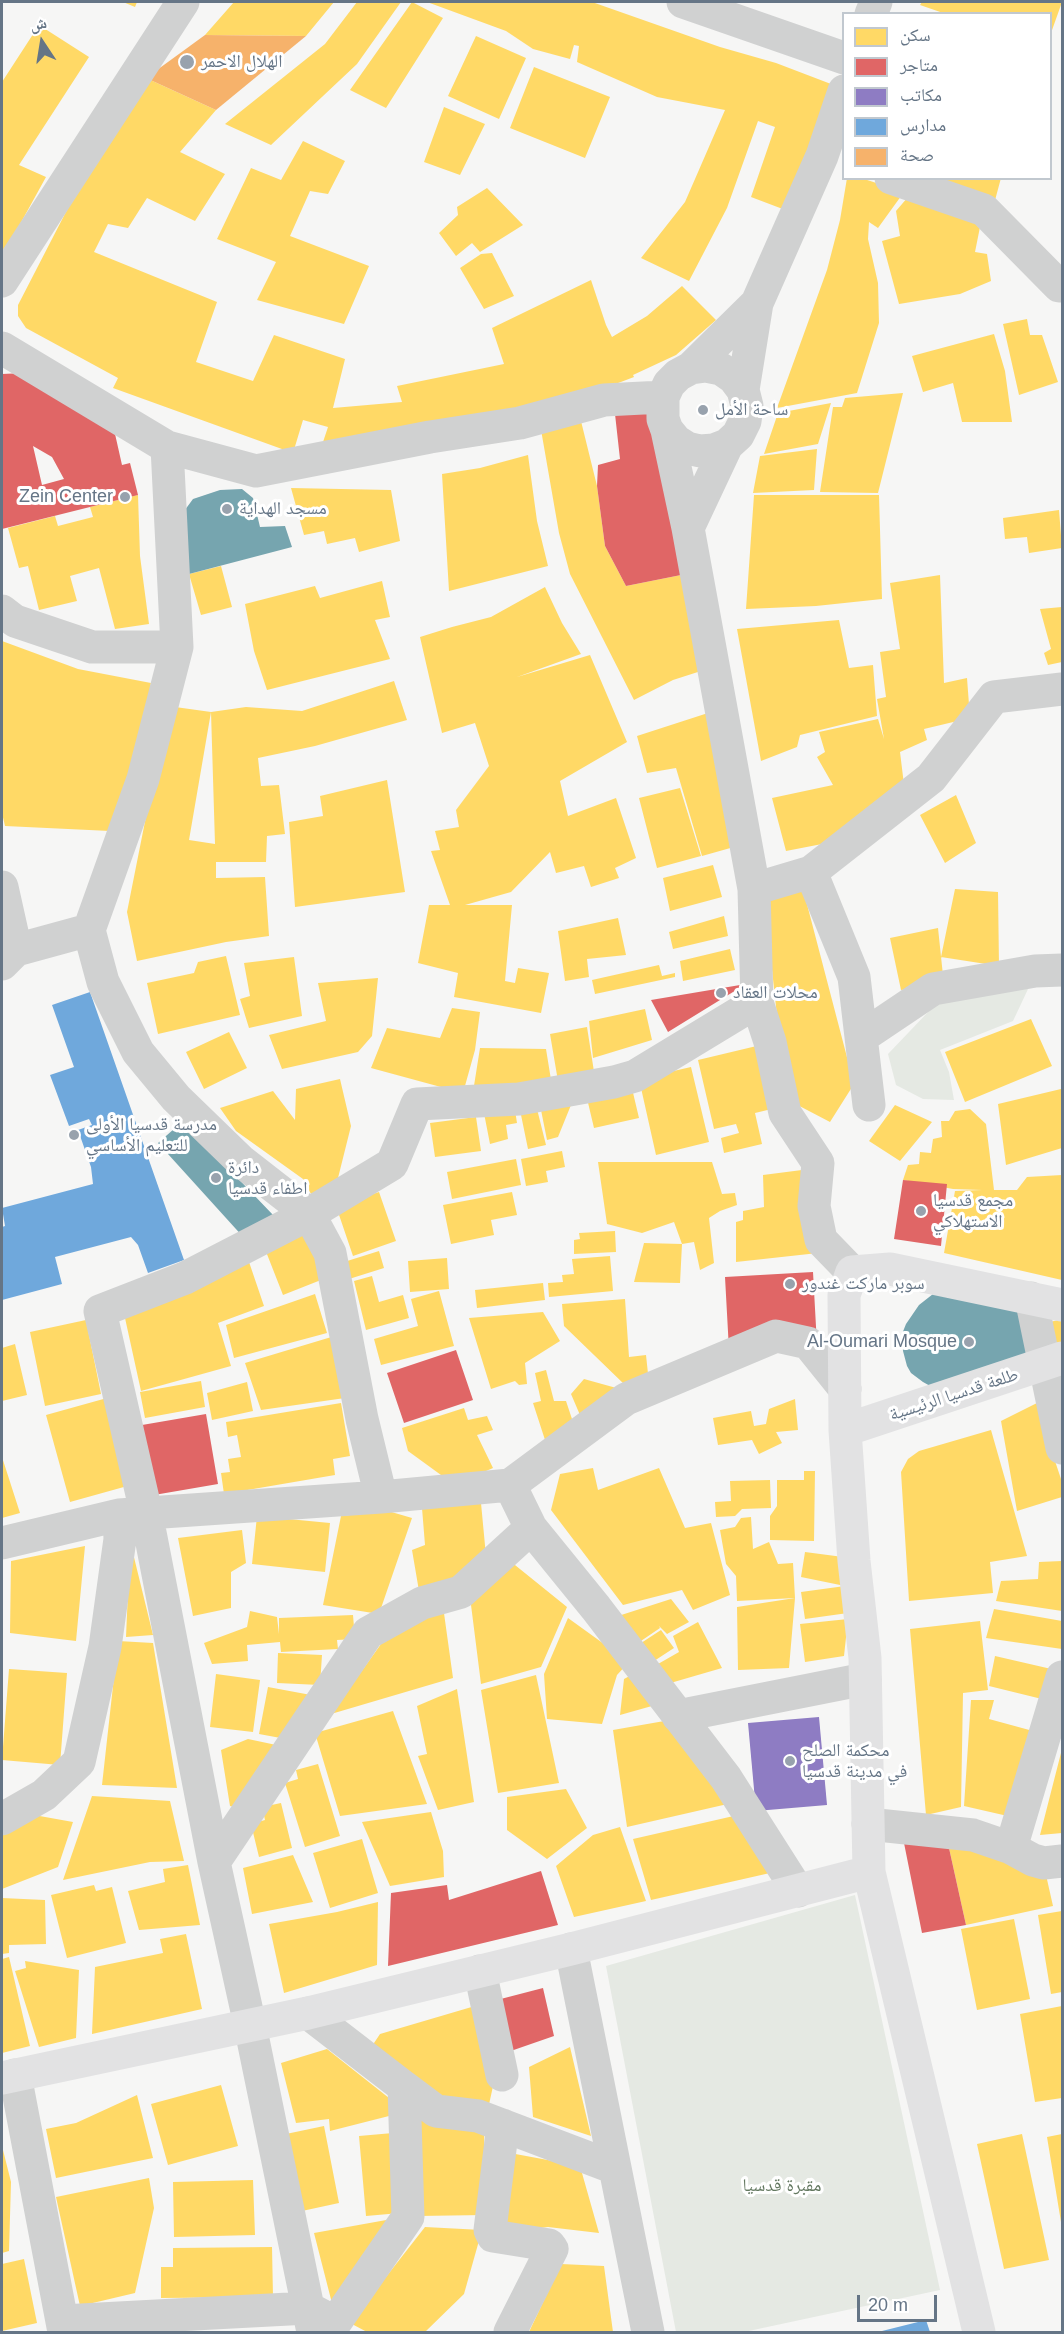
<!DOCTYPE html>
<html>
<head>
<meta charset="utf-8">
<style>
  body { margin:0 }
  #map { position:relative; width:1064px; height:2334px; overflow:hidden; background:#f6f6f5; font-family:Arial,"Noto Naskh Arabic",sans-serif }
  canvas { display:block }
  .frame { position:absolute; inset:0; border:3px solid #657586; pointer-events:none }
  .legend { position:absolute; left:842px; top:12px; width:210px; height:168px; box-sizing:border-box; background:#fff; border:2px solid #c1c8cf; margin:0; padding:8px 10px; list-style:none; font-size:18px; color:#657586 }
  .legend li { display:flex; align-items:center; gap:12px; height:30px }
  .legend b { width:30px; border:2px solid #c1c8cf }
  .north { position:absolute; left:12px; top:12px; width:60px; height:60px; -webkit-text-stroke:4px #fff; paint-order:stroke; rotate:348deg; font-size:16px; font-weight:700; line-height:24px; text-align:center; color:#657586 }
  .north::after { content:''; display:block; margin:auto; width:21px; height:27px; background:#657586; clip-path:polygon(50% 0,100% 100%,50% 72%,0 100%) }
  .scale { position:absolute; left:857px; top:2295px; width:80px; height:27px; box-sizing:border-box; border:3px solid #657586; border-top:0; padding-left:8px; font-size:18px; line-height:21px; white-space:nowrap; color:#657586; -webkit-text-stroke:4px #fff; paint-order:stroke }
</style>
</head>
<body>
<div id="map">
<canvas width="1064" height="2334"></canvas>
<div class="frame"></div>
<ul class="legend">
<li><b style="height:16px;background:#ffd966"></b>سكن</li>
<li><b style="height:16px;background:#e06666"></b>متاجر</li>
<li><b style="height:16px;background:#8e7cc3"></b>مكاتب</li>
<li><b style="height:16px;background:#6fa8dc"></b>مدارس</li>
<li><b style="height:16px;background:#f6b26b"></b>صحة</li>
</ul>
<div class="north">ش</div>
<div class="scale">20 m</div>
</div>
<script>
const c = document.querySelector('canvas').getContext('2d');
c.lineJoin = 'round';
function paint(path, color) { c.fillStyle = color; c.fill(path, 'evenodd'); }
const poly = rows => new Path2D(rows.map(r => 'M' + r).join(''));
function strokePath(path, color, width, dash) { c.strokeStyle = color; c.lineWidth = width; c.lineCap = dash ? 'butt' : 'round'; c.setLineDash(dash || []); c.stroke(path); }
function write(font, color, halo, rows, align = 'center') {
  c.font = font + ' Arial,"Noto Naskh Arabic",sans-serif'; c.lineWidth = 6; c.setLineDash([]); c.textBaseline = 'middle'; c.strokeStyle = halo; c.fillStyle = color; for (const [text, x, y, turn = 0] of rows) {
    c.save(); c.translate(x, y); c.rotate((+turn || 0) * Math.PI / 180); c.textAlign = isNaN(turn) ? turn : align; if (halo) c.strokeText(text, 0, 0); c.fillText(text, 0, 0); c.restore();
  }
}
const green = poly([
  [1029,987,1013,1021,940,1050,949,1072,954,1100,923,1099,896,1085,888,1054,951,988],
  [855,1895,940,2290,744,2332,676,2332,606,1966]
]);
const homes = poly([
  [123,2,137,2,135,7],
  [234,2,334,2,306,36,205,35],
  [357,2,401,2,357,64,271,145,225,124,325,44],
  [412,2,443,18,386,108,350,90],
  [427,2,592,2,720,47,776,63,831,84,788,211,751,197,775,127,758,121,727,208,689,281,641,258,685,202,725,110,657,97,577,62,579,46,574,45,570,59,533,49,506,31],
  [922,2,1062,2,1051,33,1050,14,946,14,920,5],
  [39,25,89,57,19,165,46,177,2,257,2,82],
  [476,36,526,58,499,119,448,96],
  [534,67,610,97,585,158,510,128],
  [146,78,216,110,180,152,225,174,195,221,147,198,128,228,108,224,94,252,217,302,196,362,253,381,274,335,345,359,333,408,402,402,397,386,504,364,492,328,591,280,606,325,612,337,647,316,682,286,716,320,676,355,633,375,634,377,584,396,323,442,328,427,303,420,293,453,113,388,118,378,26,328,18,316,18,305,69,206],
  [444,107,485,124,460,175,424,162],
  [303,141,345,161,328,194,310,191,290,236,369,266,344,324,257,300,276,262,217,239,251,168,281,180],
  [847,178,861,178,904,192,878,228,869,222,868,239,878,283,879,323,857,393,777,408,827,270,840,220],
  [915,178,1001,178,994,204],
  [487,188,523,225,480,252,472,243,456,256,439,233,458,215,457,207],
  [908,197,981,222,975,252,987,254,991,281,960,294,899,304,882,241,900,236,896,211],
  [492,253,514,296,484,309,460,268,481,254],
  [1027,319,1030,335,1042,335,1058,382,1019,395,1003,324],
  [994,334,1005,371,1012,422,962,422,953,383,923,392,912,356],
  [903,393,878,493,820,492,833,407,842,407,845,398],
  [831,403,818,444,764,454,778,413],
  [580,417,597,486,605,546,626,586,686,574,701,671,673,680,634,700,570,574,559,533,540,424],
  [817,449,814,490,753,493,760,456],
  [528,455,537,521,548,566,449,591,442,474,480,468],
  [291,488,391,490,400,541,359,552,355,538,327,544,324,531,304,535],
  [138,495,140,556,149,624,115,629,99,568,70,576,77,601,39,610,28,566,19,568,8,528,55,516,58,526,93,517,90,507],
  [754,495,879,495,882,599,816,606,746,609],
  [1059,510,1062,548,1029,553,1027,537,1005,539,1003,518],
  [221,566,232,607,201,615,189,574],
  [940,575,944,683,967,678,970,718,924,729,927,740,900,752,905,793,853,838,786,851,772,798,833,785,817,757,825,752,819,732,878,719,884,739,877,699,886,697,880,652,900,649,890,583],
  [382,581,390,617,375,620,390,659,267,690,254,651,245,604,315,586,320,598],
  [545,587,562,623,581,654,517,677,590,655,627,742,560,781,568,816,616,798,636,858,615,868,619,878,591,887,584,866,556,873,550,852,511,892,465,905,512,905,505,981,515,983,518,968,549,973,541,1013,454,997,458,973,418,963,429,905,450,905,431,851,440,850,435,831,459,827,456,810,489,766,475,723,442,733,420,637,452,627,491,617],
  [1062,607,1062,662,1048,665,1044,653,1051,649,1040,609],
  [839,620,849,668,873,665,877,716,800,735,797,747,761,761,737,629],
  [2,641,78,669,151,683,140,742,110,831,5,826,2,813],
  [394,681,407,720,315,746,258,758,261,786,279,785,285,834,267,836,266,862,216,862,216,878,265,877,269,936,226,942,137,961,127,912,168,706,211,712,189,840,215,844,211,712,246,707,302,711],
  [708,713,741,845,702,856,676,768,647,773,637,736],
  [387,780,405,892,295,907,289,822,323,816,320,796],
  [680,788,701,856,657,868,639,798],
  [956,795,976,843,945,863,920,815],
  [713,865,722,897,670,911,663,878],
  [803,889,854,1084,830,1122,786,1099,764,896],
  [955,889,998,892,999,966,941,957],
  [724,916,728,936,673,949,669,932],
  [618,918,626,955,587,959,589,977,565,981,558,931],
  [938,928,944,985,901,990,890,938],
  [730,949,735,970,683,981,680,961],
  [226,956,240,1015,158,1034,147,983,194,973,198,962],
  [294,957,302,1016,249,1028,240,999,250,996,244,963],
  [659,965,662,976,675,973,675,977,595,994,592,980],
  [378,978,372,1036,358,1052,282,1069,269,1035,326,1021,318,983],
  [452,1008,480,1012,475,1050,463,1093,371,1068,387,1028,440,1038],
  [645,1009,652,1040,593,1058,589,1021],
  [1031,1019,1052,1066,965,1102,945,1052],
  [587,1027,595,1078,559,1087,550,1034],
  [229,1032,247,1068,204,1089,186,1052],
  [765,1044,780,1107,755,1113,762,1144,724,1153,721,1138,739,1133,736,1124,714,1129,698,1060],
  [480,1048,546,1049,552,1086,473,1092],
  [691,1067,709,1142,656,1155,639,1079],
  [340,1079,351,1126,336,1186,311,1194,303,1179,236,1131,220,1108,273,1091,295,1120,296,1089],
  [630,1080,639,1118,594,1128,585,1090],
  [1061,1089,1062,1148,1006,1165,998,1104],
  [514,1104,517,1123,506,1125,508,1139,490,1144,483,1108],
  [571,1105,558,1137,547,1140,541,1110],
  [895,1105,932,1122,900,1161,869,1141],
  [537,1109,546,1145,528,1149,520,1110],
  [970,1109,986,1124,994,1190,1017,1190,1027,1177,1062,1175,1062,1280,944,1253,955,1191,982,1190,953,1189,903,1180,908,1165,919,1164,920,1152,931,1153,933,1139,942,1137,941,1121,949,1121,955,1111],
  [476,1117,481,1151,435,1157,430,1123],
  [562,1151,565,1167,546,1171,548,1182,526,1186,521,1159],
  [516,1159,521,1185,452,1199,447,1172],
  [598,1162,712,1162,722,1194,735,1193,737,1205,720,1211,709,1218,714,1263,700,1270,694,1242,682,1244,674,1222,642,1233,607,1224],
  [802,1170,818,1253,736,1262,736,1222,743,1220,743,1211,764,1207,763,1175],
  [379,1192,396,1241,353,1256,336,1206],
  [512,1192,517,1215,491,1220,494,1235,451,1244,443,1205],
  [306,1227,326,1278,283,1295,263,1244],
  [615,1231,616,1252,574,1254,574,1240,580,1239,579,1233],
  [644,1243,682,1244,680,1283,634,1282],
  [379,1251,384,1268,349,1279,344,1262],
  [610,1256,613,1291,549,1297,548,1283,563,1282,562,1275,574,1274,572,1259],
  [447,1258,449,1289,410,1292,408,1261],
  [248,1259,264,1306,218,1323,231,1366,141,1391,125,1318],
  [372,1276,379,1302,403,1295,409,1318,366,1330,354,1281],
  [543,1283,545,1300,477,1308,475,1290],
  [439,1291,454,1346,381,1365,374,1339,418,1326,411,1299],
  [315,1294,327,1333,234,1358,226,1325],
  [625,1299,629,1357,646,1355,649,1383,625,1385,564,1326,562,1304],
  [543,1312,560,1341,525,1363,527,1384,519,1385,515,1381,491,1389,469,1318],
  [1062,1319,1062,1346,1048,1349,1042,1324],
  [86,1320,101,1394,45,1406,30,1332],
  [338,1335,352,1397,261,1410,245,1363],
  [15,1344,27,1395,2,1401,2,1348],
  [546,1370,554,1401,566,1401,574,1425,546,1443,533,1403,541,1401,535,1373],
  [584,1379,620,1389,583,1422,571,1394],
  [201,1381,205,1407,145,1418,140,1392],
  [247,1382,253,1411,212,1420,207,1393],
  [107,1398,131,1485,70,1502,46,1415],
  [795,1399,798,1430,776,1432,782,1443,759,1454,752,1440,718,1445,713,1418,751,1411,754,1426,766,1424,769,1409],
  [1045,1399,1054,1458,1062,1482,1062,1497,1017,1511,1001,1421],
  [341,1403,350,1456,333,1459,335,1475,224,1494,221,1473,230,1472,228,1459,241,1457,237,1435,228,1437,226,1422],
  [464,1408,468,1420,487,1416,493,1430,477,1435,493,1468,470,1478,441,1475,408,1451,402,1428],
  [991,1430,1027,1556,990,1562,993,1593,909,1601,901,1472,908,1459,919,1451],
  [2,1457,20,1513,2,1518],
  [593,1468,598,1490,659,1468,685,1528,711,1523,730,1595,693,1610,682,1590,623,1605,551,1510,560,1474],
  [804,1471,815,1471,814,1541,770,1540,770,1516,777,1506,777,1480,804,1480],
  [770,1480,771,1508,742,1509,735,1516,716,1517,715,1502,731,1501,730,1481],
  [481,1503,486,1556,455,1582,419,1591,412,1550,425,1545,422,1508],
  [388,1511,412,1518,379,1614,323,1605,341,1516],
  [257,1516,330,1523,325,1572,252,1564],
  [751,1517,753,1549,769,1542,778,1564,793,1563,795,1598,789,1668,738,1670,737,1607,795,1598,737,1601,736,1576,726,1564,720,1530,735,1527,741,1518],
  [242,1530,246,1563,231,1572,231,1608,193,1616,178,1538],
  [130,1545,131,1545,153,1635,126,1637],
  [85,1546,76,1641,10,1633,11,1561],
  [805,1552,843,1557,848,1613,805,1619,801,1592,845,1586,801,1577],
  [510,1561,567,1607,541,1667,481,1684,470,1597],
  [1062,1561,1062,1611,996,1601,1001,1581,1038,1579,1039,1562],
  [671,1599,689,1622,667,1634,659,1626,660,1628,638,1643,615,1617],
  [443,1606,453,1678,331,1714,381,1644],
  [994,1609,1062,1621,1062,1649,986,1638],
  [250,1611,277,1617,279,1634,279,1618,353,1615,355,1639,337,1640,338,1649,281,1652,280,1642,247,1645,248,1661,212,1664,204,1643,247,1627],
  [568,1618,629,1662,617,1675,602,1724,547,1719,544,1674],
  [848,1619,844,1656,805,1662,800,1624],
  [980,1621,988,1690,963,1693,961,1807,926,1815,910,1629],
  [698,1622,722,1668,667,1684,658,1664,679,1652,673,1636],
  [661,1630,674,1648,651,1663,638,1645],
  [118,1641,153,1643,177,1788,102,1785],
  [278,1653,322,1655,320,1685,277,1683],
  [995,1656,1060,1671,1050,1701,989,1686],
  [9,1669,67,1673,60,1765,2,1760],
  [637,1672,659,1704,620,1715,624,1679],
  [216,1674,260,1680,253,1732,210,1727],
  [536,1675,559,1783,498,1793,481,1690],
  [268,1687,311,1695,286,1739,259,1734],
  [457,1689,474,1802,438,1810,418,1756,427,1754,417,1706],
  [971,1700,994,1700,989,1719,1044,1734,1012,1817,964,1806],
  [393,1711,427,1804,340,1816,315,1733],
  [670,1720,732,1803,627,1827,613,1730],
  [248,1739,281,1746,238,1808,230,1806,221,1750],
  [1062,1749,1062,1833,1040,1835],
  [318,1764,340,1836,305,1847,285,1783,298,1779,296,1770],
  [566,1789,587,1828,547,1859,507,1830,507,1797],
  [92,1796,170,1801,184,1861,150,1862,63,1880],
  [281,1803,292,1848,259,1857,251,1824,265,1820,262,1807],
  [431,1812,443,1851,444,1877,390,1886,362,1822],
  [34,1815,73,1822,58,1867,2,1889,2,1834],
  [738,1815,770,1873,651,1900,633,1839],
  [620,1827,646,1901,574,1917,556,1866,593,1835],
  [362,1839,378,1893,330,1908,313,1853],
  [947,1839,1046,1875,1053,1906,966,1925],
  [293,1855,313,1902,252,1914,243,1868],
  [188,1865,200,1925,139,1930,128,1891,165,1882,163,1869],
  [94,1885,96,1891,112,1887,126,1943,67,1958,51,1895],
  [2,1898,45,1900,46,1944,9,1945,9,1953,2,1954],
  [378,1902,377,1965,284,1993,269,1924,337,1912],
  [1062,1911,1062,1992,1051,1994,1038,1915],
  [1014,1919,1030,1999,977,2010,961,1929],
  [186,1934,202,2009,92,2034,95,1967,163,1953,160,1939],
  [9,1957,30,2046,2,2053,2,1959],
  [25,1961,79,1970,76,2038,39,2047,15,1971,26,1968],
  [475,2006,497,2068,488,2109,447,2111,370,2049,380,2034],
  [1062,2006,1062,2098,1035,2102,1020,2014],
  [570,2047,591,2136,533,2117,529,2067],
  [327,2049,389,2098,389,2116,330,2131,329,2119,296,2123,281,2063],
  [221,2085,238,2146,168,2165,151,2104],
  [137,2095,153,2158,56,2178,46,2129,76,2123],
  [484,2119,485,2215,417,2216,415,2121],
  [324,2126,339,2203,302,2211,286,2134],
  [393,2133,400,2213,366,2216,359,2136],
  [1022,2134,1049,2260,1004,2269,977,2144],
  [1062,2134,1062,2222,1061,2222,1047,2137],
  [2,2146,11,2182,9,2251,2,2253],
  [510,2153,580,2166,599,2233,548,2227,502,2233],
  [149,2178,154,2208,135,2293,80,2306,56,2197],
  [253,2180,255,2235,174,2237,173,2182],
  [403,2217,335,2315,314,2233],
  [425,2227,482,2230,464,2294,425,2332,367,2332,350,2323],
  [272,2247,273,2297,161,2298,161,2267,173,2267,173,2248],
  [24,2259,37,2323,2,2331,2,2264],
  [561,2264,604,2266,613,2332,529,2332]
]);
const shops = poly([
  [24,373,113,425,122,465,130,463,138,495,2,529,2,374],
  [33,446,52,457,64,479,42,485],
  [656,409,686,574,626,586,605,546,597,486,598,465,620,459,615,414],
  [746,984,668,1032,651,1000],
  [903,1180,947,1184,941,1246,894,1239],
  [813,1272,817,1345,729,1350,725,1277],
  [456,1350,473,1400,404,1423,387,1373],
  [206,1414,218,1484,154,1495,142,1425],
  [903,1838,947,1839,966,1925,922,1933],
  [541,1871,558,1925,388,1966,391,1893,447,1885,449,1900],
  [543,1988,554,2036,505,2053,493,2001]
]);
const offices = poly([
  [819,1717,827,1805,756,1811,748,1723]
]);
const schools = poly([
  [90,992,184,1260,148,1273,138,1245,131,1237,55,1257,62,1284,2,1300,2,1227,5,1226,2,1208,93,1184,91,1167,78,1130,92,1125,89,1119,69,1126,50,1075,74,1067,52,1005],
  [926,2320,930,2332,878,2332]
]);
const health = poly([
  [205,35,306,36,216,110,146,78]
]);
const public = poly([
  [242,489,253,498,260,527,285,526,292,547,189,574,179,518,193,499,220,490],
  [183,1121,274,1216,245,1239,158,1143],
  [933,1294,1028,1306,1037,1358,932,1387,923,1382,911,1373,907,1366,903,1351,902,1334,906,1324,919,1305]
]);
const minor = poly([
  [683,2,844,58],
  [871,14,876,2],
  [891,178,984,210,1059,286,1062,286],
  [2,281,183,2],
  [2,348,167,447,256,471,430,437,520,423,604,400,663,397],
  [691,368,757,303],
  [743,390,734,378,721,369,706,366,691,368,678,375,669,384,663,397,663,419,667,430,676,441,687,448,700,451,714,450,727,445,738,435,745,421,747,406,743,390,757,303,822,156,844,91],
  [667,430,688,528,754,889,757,1002,770,1042,785,1113,818,1163,814,1206,821,1240,852,1272],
  [167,447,177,647,143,779,89,930,103,982,138,1052,176,1098,241,1161,309,1214,330,1253,362,1419,381,1497],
  [688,528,727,445],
  [2,611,15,621,92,647,177,647],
  [811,872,854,977,869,1105],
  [2,887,16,950],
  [754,889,811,872,931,778,994,697,1062,689],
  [2,964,16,950,89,930],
  [863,1036,933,989,1035,971,1062,970],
  [1031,1298,1062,1448],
  [510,1485,531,1528,596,1608,726,1778,798,1891],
  [2,1543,119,1515,381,1497,510,1485,626,1399,776,1336,808,1343,845,1389],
  [678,1716,865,1679],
  [2,1819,44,1795,79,1762,105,1647,120,1539,119,1515],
  [868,1824,973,1835,1011,1848,1033,1860,1044,1863,1062,1861],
  [1011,1848,1062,1677],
  [214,1862,368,1633,422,1603,461,1592,531,1528],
  [571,1949,648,2332],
  [480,1971,502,2075],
  [308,2013,404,2087,408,2217,335,2323],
  [15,2075,64,2332],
  [404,2087,436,2111,478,2116,615,2168],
  [503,2125,490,2230,493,2236,549,2245,552,2249,510,2332],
  [62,2321,308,2308,327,2318],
  [313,2332,250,2025,214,1862,146,1512,100,1311,185,1278,309,1214,392,1164,417,1104,519,1099,614,1082,635,1076,757,1002]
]);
const major = poly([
  [845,1430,1062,1358],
  [2,2078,308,2013,571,1949,869,1872],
  [979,2332,869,1872,865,1658,854,1561,845,1430,844,1295,852,1272,890,1269,1062,1305]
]);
const markers = [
  [187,62,8,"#98a2ad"],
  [703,410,6,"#98a2ad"],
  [125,497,6,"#98a2ad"],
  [227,509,6,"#98a2ad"],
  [721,993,6,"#98a2ad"],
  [74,1135,6,"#98a2ad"],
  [216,1178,6,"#98a2ad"],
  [921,1211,6,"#98a2ad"],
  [790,1284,6,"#98a2ad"],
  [969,1342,6,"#98a2ad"],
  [790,1761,6,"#98a2ad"]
];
const poiNames = [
  ["الهلال الاحمر",201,62],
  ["ساحة الأمل",715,410],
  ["Zein Center",113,497,"right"],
  ["مسجد الهداية",239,509],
  ["محلات العقاد",733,993],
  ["مدرسة قدسيا الأولى",86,1125],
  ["للتعليم الأساسي",86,1146],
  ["دائرة",228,1168],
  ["اطفاء قدسيا",228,1189],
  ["مجمع قدسيا",933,1201],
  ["الاستهلاكي",933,1222],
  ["سوبر ماركت غندور",802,1284],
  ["Al-Oumari Mosque",957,1342,"right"],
  ["محكمة الصلح",802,1751],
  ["في مدينة قدسيا",802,1772]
];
const streetNames = [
  ["طلعة قدسيا الرئيسية",954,1395,-18]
];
const parkNames = [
  ["مقبرة قدسيا",782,2186]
];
paint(green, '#e5e9e3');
paint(homes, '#ffd966');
paint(shops, '#e06666');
paint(offices, '#8e7cc3');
paint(schools, '#6fa8dc');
paint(health, '#f6b26b');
paint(public, '#76a5af');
strokePath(minor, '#d0d1d1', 33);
strokePath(major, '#e2e2e3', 33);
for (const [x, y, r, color] of markers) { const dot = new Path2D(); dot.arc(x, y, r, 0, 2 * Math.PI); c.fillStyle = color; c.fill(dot); strokePath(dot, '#fff', 2); }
write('18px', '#657586', '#fff', poiNames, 'left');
write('18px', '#657586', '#fff', streetNames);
write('18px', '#637860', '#fff', parkNames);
</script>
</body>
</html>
